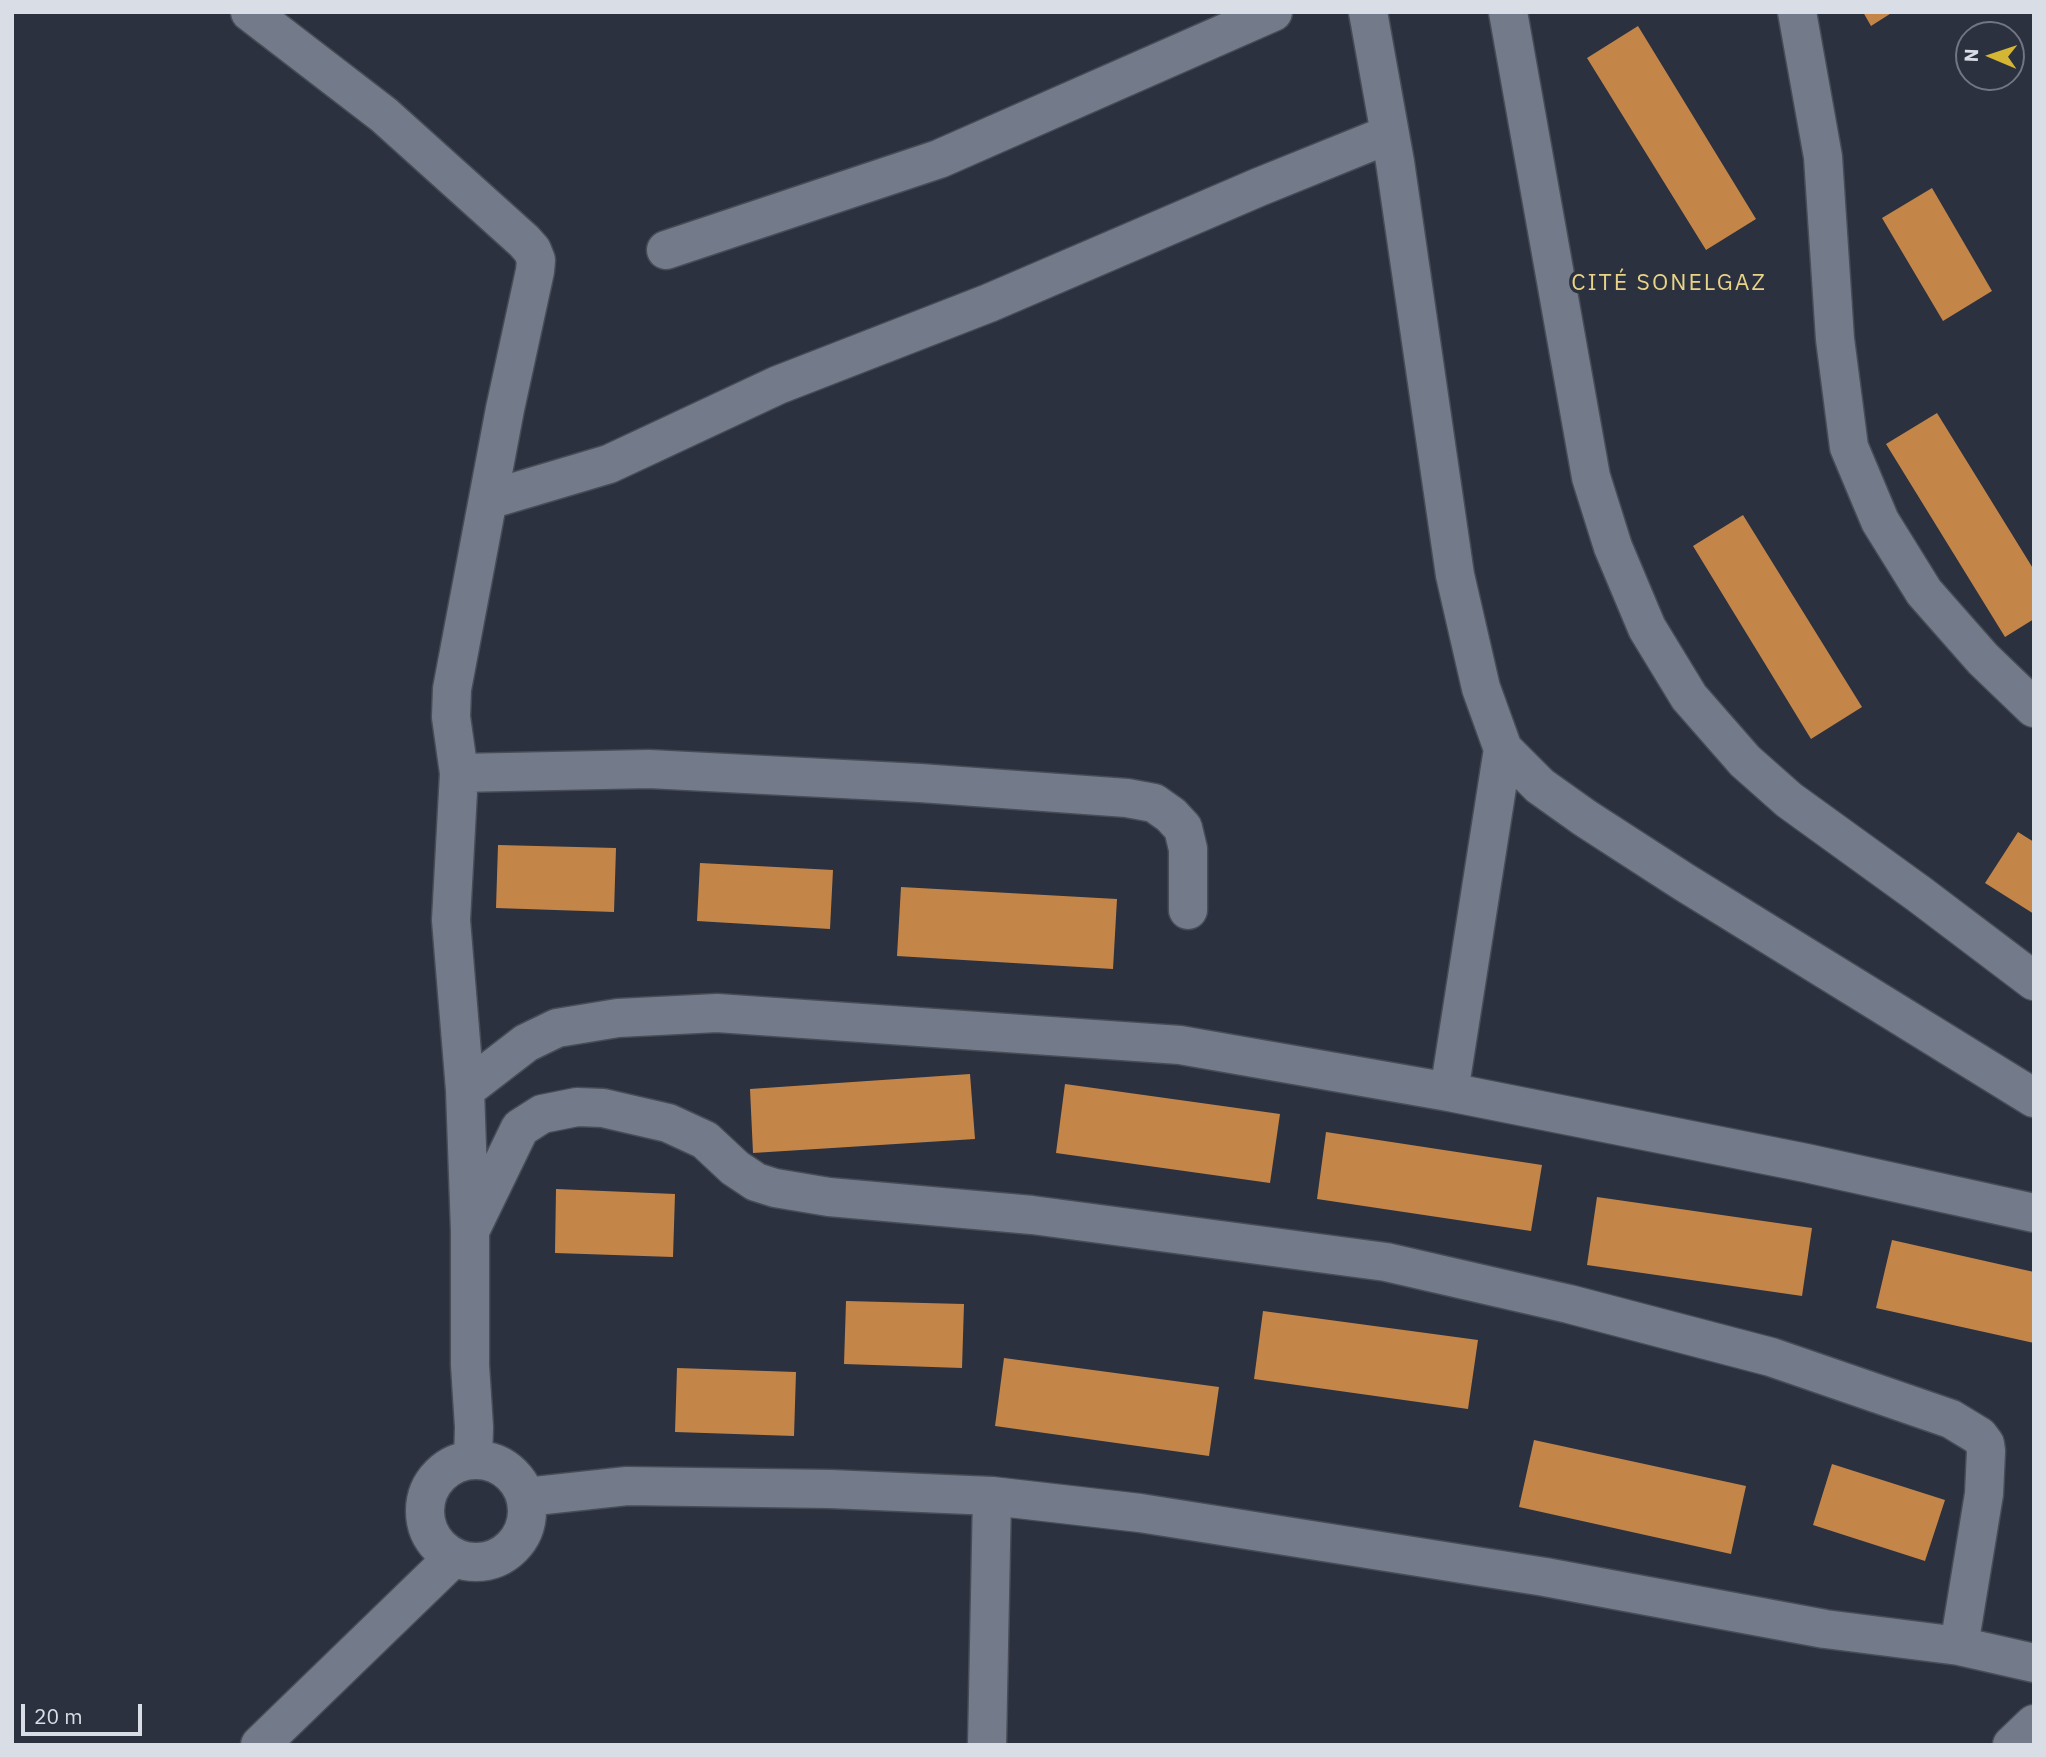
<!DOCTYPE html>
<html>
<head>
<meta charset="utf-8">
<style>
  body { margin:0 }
  #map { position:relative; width:2046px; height:1757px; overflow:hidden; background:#2b313f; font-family:"IBM Plex Sans",sans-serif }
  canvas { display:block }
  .frame { position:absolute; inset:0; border:14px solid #d9dde6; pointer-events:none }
  .north { position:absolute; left:1955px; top:21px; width:70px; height:70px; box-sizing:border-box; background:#2b313f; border:2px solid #717682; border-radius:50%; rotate:272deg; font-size:19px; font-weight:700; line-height:28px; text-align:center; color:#d9dde6 }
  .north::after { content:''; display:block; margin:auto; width:24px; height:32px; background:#d5b534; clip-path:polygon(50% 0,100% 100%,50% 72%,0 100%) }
  .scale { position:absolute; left:21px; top:1704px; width:121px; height:32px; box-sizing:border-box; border:4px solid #d9dde6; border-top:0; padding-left:9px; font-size:21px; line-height:24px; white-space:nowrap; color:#d9dde6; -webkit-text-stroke:5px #2b313f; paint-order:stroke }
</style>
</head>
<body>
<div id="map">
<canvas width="2046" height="1757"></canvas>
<div class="frame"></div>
<div class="north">N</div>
<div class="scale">20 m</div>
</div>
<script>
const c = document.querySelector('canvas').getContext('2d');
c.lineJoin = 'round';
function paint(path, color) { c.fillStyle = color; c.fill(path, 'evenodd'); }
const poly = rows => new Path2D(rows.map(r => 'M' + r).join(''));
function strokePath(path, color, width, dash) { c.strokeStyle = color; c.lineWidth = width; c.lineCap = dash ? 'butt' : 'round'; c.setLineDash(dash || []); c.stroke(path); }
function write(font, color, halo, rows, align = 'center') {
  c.font = font + ' "IBM Plex Sans",sans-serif'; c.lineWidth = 7; c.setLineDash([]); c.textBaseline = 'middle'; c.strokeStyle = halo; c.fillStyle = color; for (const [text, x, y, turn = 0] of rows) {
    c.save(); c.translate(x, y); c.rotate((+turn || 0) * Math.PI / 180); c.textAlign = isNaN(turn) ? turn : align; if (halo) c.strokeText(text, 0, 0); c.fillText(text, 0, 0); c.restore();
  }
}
const building = poly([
  [1863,12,1893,12,1871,26],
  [1638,26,1756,219,1706,250,1587,58],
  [1932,188,1992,291,1943,321,1882,218],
  [1937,413,2034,570,2034,619,2005,637,1886,444],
  [1743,515,1862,707,1811,739,1693,546],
  [2018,832,2034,842,2034,914,1985,883],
  [498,845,616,848,614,912,496,908],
  [700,863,833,870,830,929,697,921],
  [901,887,1117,899,1113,969,897,956],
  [970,1074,975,1139,753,1153,750,1089],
  [1065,1084,1280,1114,1270,1183,1056,1153],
  [1326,1132,1542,1165,1531,1231,1317,1199],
  [556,1189,675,1194,673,1257,555,1253],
  [1597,1197,1812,1228,1802,1296,1587,1265],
  [1892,1240,2034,1272,2034,1343,1876,1308],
  [846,1301,964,1304,962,1368,844,1364],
  [1263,1311,1478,1340,1468,1409,1254,1379],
  [1004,1358,1219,1387,1209,1456,995,1426],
  [677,1368,796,1372,794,1436,675,1432],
  [1534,1440,1746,1486,1731,1554,1519,1507],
  [1832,1464,1945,1500,1925,1561,1813,1525]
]);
const minor = poly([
  [250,12,384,115,524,241,532,250,536,260,535,271,505,409,452,689,451,717,459,773],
  [1368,12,1395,162,1455,575,1481,688,1503,749,1540,786,1585,818,1684,882,2034,1098],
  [1508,12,1591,477,1613,547,1647,628,1689,697,1745,761,1789,800,1919,894,2034,981],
  [1797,12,1823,157,1835,339,1849,447,1880,521,1924,592,1983,659,2034,708],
  [666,250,939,159,1273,12],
  [488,500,609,464,778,385,989,303,1259,187,1390,134],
  [465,1090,526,1043,557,1028,618,1018,717,1013,1180,1045,1449,1092,1806,1163,2034,1213],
  [1449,1092,1503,749],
  [470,1231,520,1128,542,1114,577,1107,603,1108,668,1123,705,1140,735,1168,756,1182,775,1188,829,1197,1032,1215,1386,1262,1569,1304,1771,1357,1951,1419,1979,1436,1985,1444,1986,1451,1984,1494,1959,1646],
  [473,1460,474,1427,470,1365,470,1231,465,1090,451,920,459,773,649,769,920,783,1127,798,1154,803,1171,815,1183,828,1188,849,1188,910],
  '425 1511a51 51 0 1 1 102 0a51 51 0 1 1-102 0Z',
  [526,1497,627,1486,830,1489,992,1496,1140,1513,1545,1577,1825,1629,1959,1646,2034,1663],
  [260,1745,454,1557],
  [987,1745,992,1496],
  [2012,1745,2034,1724]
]);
const neighbourhoodNames = [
  ["CITÉ SONELGAZ",1669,283]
];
paint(building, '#c48549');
strokePath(minor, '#474c57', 41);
strokePath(minor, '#737a8a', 38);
c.letterSpacing = '2px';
write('23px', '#e9d386', '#2b313f', neighbourhoodNames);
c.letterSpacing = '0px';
</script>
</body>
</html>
